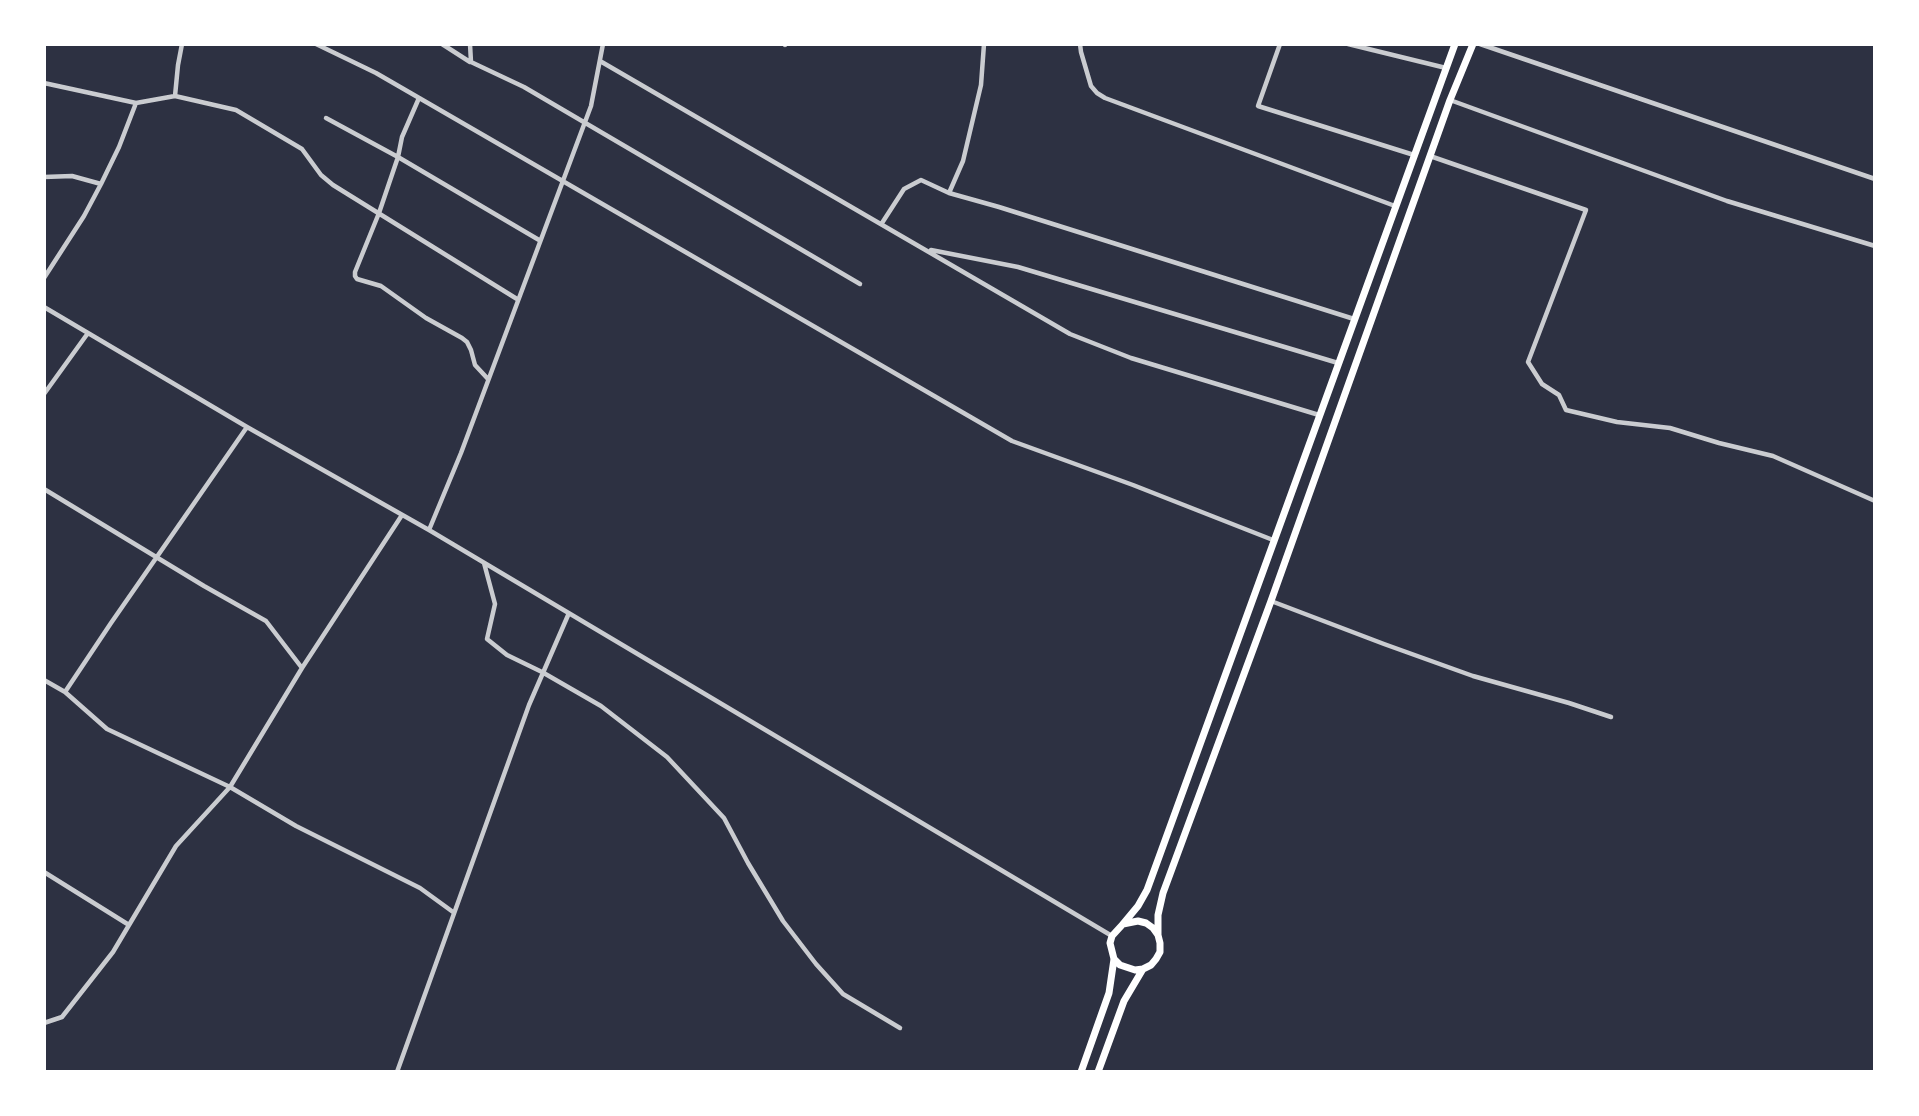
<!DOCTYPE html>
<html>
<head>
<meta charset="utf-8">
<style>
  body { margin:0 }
  #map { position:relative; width:1919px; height:1116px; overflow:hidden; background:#2d3142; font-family:"Alegreya Sans",sans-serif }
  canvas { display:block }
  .frame { position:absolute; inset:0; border:46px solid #fff; pointer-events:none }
</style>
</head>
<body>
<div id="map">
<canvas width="1919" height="1116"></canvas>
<div class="frame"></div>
</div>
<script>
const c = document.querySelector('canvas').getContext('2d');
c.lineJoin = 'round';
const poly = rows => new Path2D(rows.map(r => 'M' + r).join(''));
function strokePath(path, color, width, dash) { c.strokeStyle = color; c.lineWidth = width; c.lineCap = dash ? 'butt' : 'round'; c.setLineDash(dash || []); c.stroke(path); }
const minor = poly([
  [316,44,376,73,1012,441,1133,485,1273,540],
  [442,44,470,62],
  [470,44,471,62,524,87,860,284],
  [1080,44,1081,52,1091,86,1097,93,1105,98,1395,206],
  [1280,44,1258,106,1414,155],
  [1348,44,1446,68],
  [1480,44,1875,179],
  [785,45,785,44],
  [600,61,1070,334,1131,358,1319,415],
  [44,83,136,103,175,96,236,110,302,149,321,175,333,185,517,299],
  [175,96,178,65,182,44],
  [419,98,402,137,398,157,379,213,355,272,355,276,357,279,381,286,426,318,462,338,467,342,471,350,475,365,488,379],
  [1450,100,1727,201,1875,246],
  [326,118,398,157,539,240],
  [1430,156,1586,210,1528,362,1542,384,1559,395,1566,410,1617,422,1670,428,1719,443,1773,456,1875,501],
  [44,177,72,176,101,184],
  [949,193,963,161,981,85,984,44],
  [882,223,904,189,921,180,949,193,999,207,1354,319],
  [931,250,1018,267,1338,363],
  [44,278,84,216,101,184,119,147,136,103],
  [44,307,247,427,429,530,1112,936],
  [44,394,88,333],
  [44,489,204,586,266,621,302,668],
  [429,530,461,453,591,106,603,44],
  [484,563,495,604,487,639,507,655,542,672,601,706,667,757,724,818,748,863,783,921,816,964,843,994,900,1028],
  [1271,601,1384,644,1473,676,1569,703,1611,717],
  [44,680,65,692,111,623,247,427],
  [65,692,107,729,230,787,296,826,420,888,453,912],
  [44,872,129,925],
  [44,1023,62,1017,113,952,176,846,230,787,302,668,402,515],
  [397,1072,529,705,569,613]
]);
const secondary = poly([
  [1123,924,1138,906,1147,890,1455,44],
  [1158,935,1158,915,1163,893,1271,601,1450,100,1473,44],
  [1081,1072,1109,993,1114,959,1110,943,1112,936,1123,924,1138,921,1146,923,1153,928,1158,935,1160,943,1160,952,1156,959,1151,965,1143,969,1135,970,1120,965,1114,959],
  [1098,1072,1124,1001,1143,969]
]);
strokePath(minor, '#caccd0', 4.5);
strokePath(secondary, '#fff', 7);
</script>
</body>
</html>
